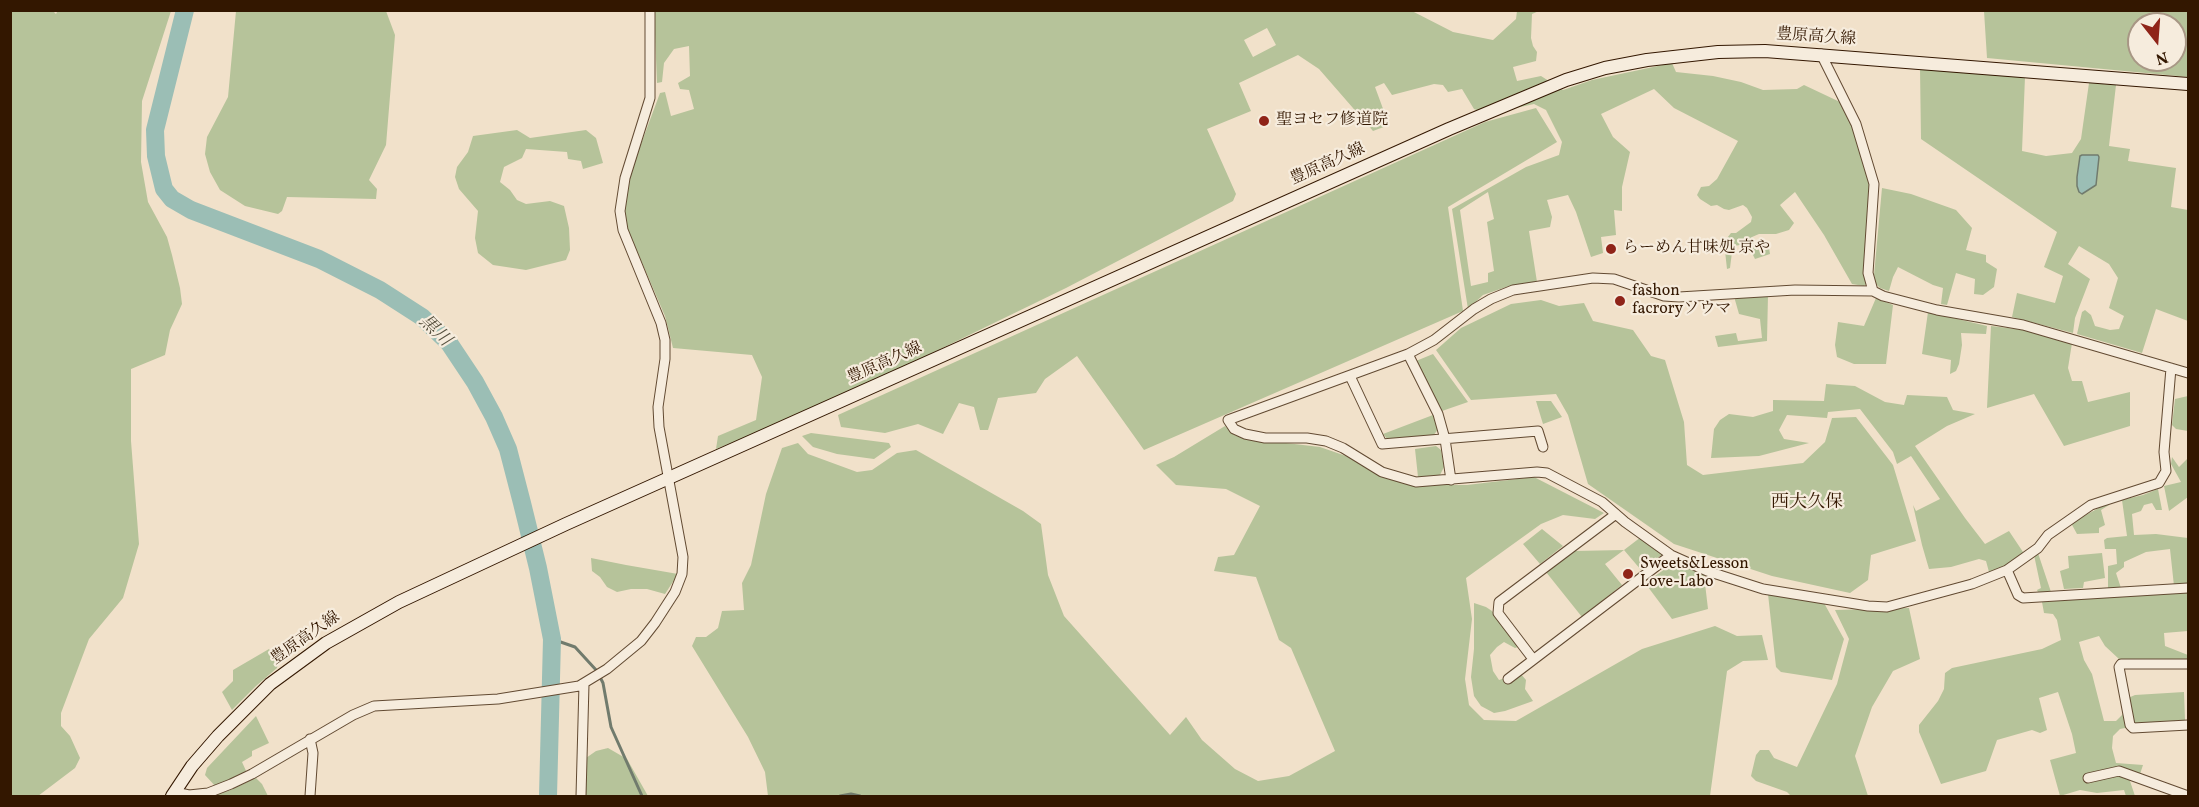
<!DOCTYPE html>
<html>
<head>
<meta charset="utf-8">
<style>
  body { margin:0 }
  #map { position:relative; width:2199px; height:807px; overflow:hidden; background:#f1e1ca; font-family:Vollkorn,serif }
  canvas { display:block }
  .frame { position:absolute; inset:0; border:12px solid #331700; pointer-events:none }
  .north { position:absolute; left:2127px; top:12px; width:60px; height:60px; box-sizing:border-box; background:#f6ecdd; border:2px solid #a89785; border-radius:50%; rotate:163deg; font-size:16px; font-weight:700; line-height:24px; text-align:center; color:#331700 }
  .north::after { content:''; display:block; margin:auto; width:21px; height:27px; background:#8f2418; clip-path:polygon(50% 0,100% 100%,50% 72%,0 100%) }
</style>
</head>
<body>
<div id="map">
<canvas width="2199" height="807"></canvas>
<div class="frame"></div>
<div class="north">N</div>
</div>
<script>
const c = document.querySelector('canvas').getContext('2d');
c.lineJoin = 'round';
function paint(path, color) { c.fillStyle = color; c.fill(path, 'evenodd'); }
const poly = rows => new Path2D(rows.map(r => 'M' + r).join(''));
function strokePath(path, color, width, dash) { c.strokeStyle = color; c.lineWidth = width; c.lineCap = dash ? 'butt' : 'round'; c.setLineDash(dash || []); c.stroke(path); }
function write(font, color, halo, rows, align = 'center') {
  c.font = font + ' Vollkorn,"Noto Serif JP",serif'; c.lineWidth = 4.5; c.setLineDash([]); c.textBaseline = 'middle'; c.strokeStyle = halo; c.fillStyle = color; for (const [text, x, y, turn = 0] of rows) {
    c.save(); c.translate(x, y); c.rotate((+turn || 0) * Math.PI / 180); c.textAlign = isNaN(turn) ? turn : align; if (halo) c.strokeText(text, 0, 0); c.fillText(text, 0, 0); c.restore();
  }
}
const green = poly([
  [58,10,171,11,142,101,141,162,148,202,167,237,172,255,180,288,182,304,170,330,165,355,131,369,131,441,139,544,123,598,89,639,61,713,61,726,70,736,80,758,75,768,38,796,11,796,11,11,53,11,56,14],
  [654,10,1410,10,1453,32,1493,40,1516,19,1517,11,1539,11,1532,14,1531,38,1533,46,1537,52,1536,61,1513,67,1517,81,1541,76,1563,90,1592,80,1672,63,1676,72,1713,76,1741,82,1763,90,1797,89,1804,85,1840,102,1853,126,1871,184,1867,283,1864,286,1852,284,1824,235,1795,192,1780,205,1794,223,1789,230,1776,234,1759,234,1752,237,1756,250,1769,248,1770,254,1755,259,1751,251,1740,245,1734,246,1732,252,1730,268,1727,269,1724,242,1731,233,1736,233,1751,222,1752,217,1747,208,1743,205,1729,210,1724,209,1717,205,1711,206,1700,199,1697,195,1701,187,1709,186,1717,179,1738,141,1674,108,1654,89,1601,114,1613,137,1630,152,1622,187,1622,211,1614,210,1616,235,1601,237,1603,253,1591,257,1576,212,1568,195,1547,200,1552,217,1550,227,1529,231,1537,282,1509,286,1483,295,1468,309,1452,209,1526,167,1559,155,1562,142,1546,110,1534,104,1488,114,1474,109,1462,89,1448,92,1443,85,1434,84,1392,95,1384,83,1375,87,1389,125,1373,131,1319,69,1298,55,1239,83,1251,111,1207,129,1236,194,1233,201,1066,288,821,407,716,449,718,436,756,420,762,377,752,355,673,348,665,316,627,228,624,210,628,179,660,93,665,92,671,116,694,109,689,90,680,89,678,83,690,76,689,46,674,49,664,63,662,82,657,83],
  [1267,28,1276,45,1253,57,1244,40],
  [1488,192,1494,219,1487,222,1494,271,1488,273,1488,282,1471,286,1460,210],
  [236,11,386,11,395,35,386,145,369,180,377,189,376,199,287,197,282,211,278,214,245,206,220,190,210,172,205,154,207,137,228,97],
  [1984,11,2188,11,2188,77,1987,58],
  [2139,24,2175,24,2175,60,2139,60],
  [1920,68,2025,77,2022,151,2046,156,2072,153,2081,139,2089,83,2116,85,2109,146,2130,149,2128,161,2176,168,2171,207,2188,210,2188,321,2156,309,2142,353,2077,334,2082,312,2085,310,2091,315,2095,326,2110,330,2119,329,2124,316,2109,308,2118,278,2109,264,2079,246,2068,264,2090,279,2075,318,2073,333,2012,317,2017,293,2055,303,2063,276,2044,267,2057,232,1921,139],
  [1536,108,1557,142,1448,207,1463,311,1144,450,1077,356,1045,379,1036,393,998,398,988,430,980,430,974,407,959,403,943,434,918,424,885,433,841,427,838,415,1485,122],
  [517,130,530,138,586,130,596,138,603,163,583,169,581,161,568,159,567,152,526,149,522,158,504,167,500,182,510,190,517,200,526,204,550,201,564,206,569,228,570,250,566,260,526,270,493,265,478,253,475,238,478,211,459,189,455,177,457,167,468,152,473,136],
  [1882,188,1911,194,1956,210,1972,228,1966,250,1986,255,1986,262,1997,269,1994,287,1983,295,1974,294,1975,279,1956,273,1947,305,1941,304,1943,288,1933,285,1898,267,1893,277,1889,291,1880,288,1876,284,1874,275],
  [1768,295,1767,341,1718,347,1715,336,1736,333,1738,341,1762,338,1760,319,1739,314,1735,300,1735,297],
  [1876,298,1893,305,1886,364,1854,364,1837,357,1835,345,1838,322,1864,326],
  [1541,300,1559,306,1584,303,1593,321,1633,330,1651,356,1665,360,1684,422,1687,465,1703,475,1803,463,1825,442,1832,418,1856,417,1893,465,1916,541,1871,555,1868,580,1850,593,1772,576,1674,544,1588,484,1568,415,1556,394,1471,400,1436,350,1461,328,1511,304],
  [1928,312,1987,326,1986,334,1961,333,1962,345,1959,364,1956,371,1950,374,1951,360,1922,354],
  [1991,326,2025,330,2072,343,2068,368,2072,381,2082,381,2088,402,2130,392,2130,426,2064,446,2034,394,1987,408],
  [1433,354,1468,402,1442,411,1416,361],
  [1826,384,1855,386,1885,402,1904,405,1907,395,1947,397,1953,410,1975,414,1947,426,1915,446,1965,518,1985,544,2009,531,2025,555,2006,567,1989,572,1986,561,1979,559,1951,567,1929,569,1922,545,1913,505,1916,511,1940,499,1911,456,1897,464,1893,452,1860,409,1828,412,1827,418,1787,415,1779,430,1784,439,1809,443,1759,456,1711,458,1714,429,1720,420,1729,414,1753,417,1773,411,1773,400,1824,401],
  [2188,396,2188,431,2176,429,2172,425,2175,399],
  [1536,401,1551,401,1562,417,1543,424],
  [1433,415,1439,428,1433,436,1389,441,1383,434],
  [1225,426,1234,435,1259,442,1286,443,1320,447,1346,456,1382,477,1420,485,1467,485,1534,477,1604,513,1595,519,1563,515,1541,524,1466,578,1472,619,1465,679,1469,705,1484,720,1516,721,1642,649,1715,626,1737,636,1762,635,1768,660,1743,661,1727,671,1710,796,768,796,765,772,748,737,692,646,696,637,706,637,718,628,722,611,744,610,742,583,751,565,766,494,782,448,798,443,808,454,857,472,872,470,897,453,916,450,1023,511,1041,524,1048,575,1064,616,1170,735,1186,717,1202,740,1235,769,1258,781,1289,776,1335,751,1291,648,1279,640,1256,577,1214,571,1218,557,1234,555,1260,506,1226,489,1176,485,1156,465,1174,457],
  [811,433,889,443,891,447,874,459,837,454,813,447,802,436],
  [1436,446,1441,450,1444,467,1440,475,1418,477,1415,449],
  [2172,457,2179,467,2188,458,2188,497,2169,511,2164,486,2181,482,2171,464],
  [2158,489,2162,510,2156,510,2152,503,2144,505,2141,511,2132,514,2134,535,2156,534,2188,538,2188,585,2174,586,2170,549,2146,552,2124,562,2124,567,2116,573,2121,588,2108,588,2108,566,2117,564,2116,549,2105,549,2104,540,2107,538,2127,536,2122,500,2143,495],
  [2108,503,2109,505,2101,510,2105,525,2099,528,2099,533,2077,534,2071,523],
  [1542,529,1563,546,1540,564,1523,544],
  [1641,537,1663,554,1641,570,1624,550,1605,564,1622,585,1582,617,1546,572,1574,551,1624,550],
  [2038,553,2051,592,2038,592,2037,590,2041,588,2034,555],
  [2102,553,2105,578,2084,582,2083,588,2064,589,2060,571,2069,568,2068,556],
  [591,558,626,565,678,574,665,594,647,589,631,589,617,592,607,587,600,577,592,571],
  [1675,562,1704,575,1708,609,1672,619,1645,583],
  [2188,592,2188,631,2164,633,2165,646,2188,655,2188,659,2119,659,2105,646,2099,636,2079,642,2084,660,2092,674,2104,721,2116,721,2122,715,2128,698,2135,695,2184,692,2185,720,2144,724,2120,729,2113,736,2112,748,2116,763,2143,765,2140,774,2130,781,2135,796,2126,796,2124,790,2097,793,2080,790,2060,796,2050,760,2076,753,2072,734,2058,692,2039,698,2047,730,2040,733,2032,730,1997,740,1986,771,1941,784,1919,732,1919,725,1938,701,1944,689,1945,673,1952,668,2042,649,2061,640,2057,620,2053,614,2044,613,2042,602],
  [1768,594,1824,603,1844,639,1832,680,1781,672,1776,667],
  [1474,603,1486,607,1492,611,1518,647,1515,648,1504,642,1497,647,1490,655,1493,671,1499,680,1520,673,1526,680,1525,689,1533,701,1505,711,1494,713,1481,706,1474,696,1471,677,1474,649],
  [1909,608,1920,659,1893,671,1872,707,1855,756,1868,796,1791,796,1787,792,1756,781,1751,776,1756,755,1760,750,1769,750,1774,758,1797,767,1837,684,1849,639,1835,610],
  [269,649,278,662,277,668,256,686,232,710,222,692,233,681,233,670],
  [256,716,269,743,252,751,252,756,242,762,247,773,216,787,205,775,207,768],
  [608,748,627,759,648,796,586,796,586,758,596,751],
  [256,778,262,784,268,796,209,796,228,791]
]);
const water = poly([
  [2082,155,2098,155,2099,157,2096,185,2082,194,2079,192,2077,186,2077,177,2080,156,2082,155]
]);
const stream = poly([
  [552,639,575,647,597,671,603,683,611,727,642,796],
  [840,796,851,794,860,796]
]);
const river = poly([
  [185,10,155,130,156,156,164,189,172,199,191,210,319,259,380,290,422,317,449,343,475,382,494,417,508,449,522,503,538,568,552,639,548,796]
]);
const street = poly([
  [1821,54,1856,124,1874,184,1868,273,1873,291],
  [1408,354,1438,414,1445,439,1451,480],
  [2171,368,2164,452,2166,471,2159,483,2091,505,2048,535,2038,548,2007,570,1972,584,1887,607,1868,606,1763,589,1707,571,1671,555,1625,522,1602,502,1547,473,1537,472,1416,482,1382,472,1343,448,1326,441,1307,438,1265,438,1245,434,1234,429,1228,420,1408,354,1434,340,1474,309,1491,299,1513,290,1593,278,1614,279,1664,296,1679,297,1795,290,1873,291,1883,296,1937,310,2023,325,2188,373],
  [1350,376,1382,444,1538,431,1543,447],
  [2007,570,2018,595,2023,598,2188,588],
  [1533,659,1498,613,1499,602,1616,514],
  [2188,664,2121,664,2119,667,2130,725,2133,728,2188,725],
  [1508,679,1671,555],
  [2088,778,2119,771,2188,796],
  [175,792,189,795,208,793,231,784,252,774,353,715,374,706,498,699,579,686,607,669,641,641,655,623,675,592,682,574,683,557,659,427,658,407,665,359,665,340,661,323,623,230,620,211,625,178,650,98,650,10],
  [310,796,313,753,310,739],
  [581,796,584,684]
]);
const secondary = poly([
  [172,796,192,766,218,736,270,684,326,643,399,602,566,524,1449,129,1566,80,1605,68,1647,60,1718,52,1765,51,2188,84]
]);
const markers = [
  [1264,121,6,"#8f2418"],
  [1611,249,6,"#8f2418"],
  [1620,301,6,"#8f2418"],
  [1628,574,6,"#8f2418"]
];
const streetNames = [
  ["豊原高久線",1816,38,4],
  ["豊原高久線",1328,165,-24],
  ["豊原高久線",885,364,-24],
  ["豊原高久線",306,639,-35]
];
const poiNames = [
  ["聖ヨセフ修道院",1276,121],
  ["らーめん甘味処 京や",1623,249],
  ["fashon",1632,292],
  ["facroryソウマ",1632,310],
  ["Sweets&Lesson",1640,565],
  ["Love-Labo",1640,583]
];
const waterNames = [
  ["黒川",434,332,44]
];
const neighbourhoodNames = [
  ["西大久保",1807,504]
];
paint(green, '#b6c39a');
paint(water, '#9bbeb5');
strokePath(water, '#717b6d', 1.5);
strokePath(stream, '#717b6d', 3);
strokePath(river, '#9bbeb5', 18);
strokePath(street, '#624a32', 11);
strokePath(secondary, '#331700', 14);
strokePath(street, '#f6ecdd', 9);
strokePath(secondary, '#f6ecdd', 12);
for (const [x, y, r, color] of markers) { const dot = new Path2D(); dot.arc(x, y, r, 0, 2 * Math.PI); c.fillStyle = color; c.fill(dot); strokePath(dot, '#f6ecdd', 2); }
write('16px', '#331700', '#f6ecdd', streetNames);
write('16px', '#331700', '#f6ecdd', poiNames, 'left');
write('italic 18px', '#57513f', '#f6ecdd', waterNames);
write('18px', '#331700', '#f6ecdd', neighbourhoodNames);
</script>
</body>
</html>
